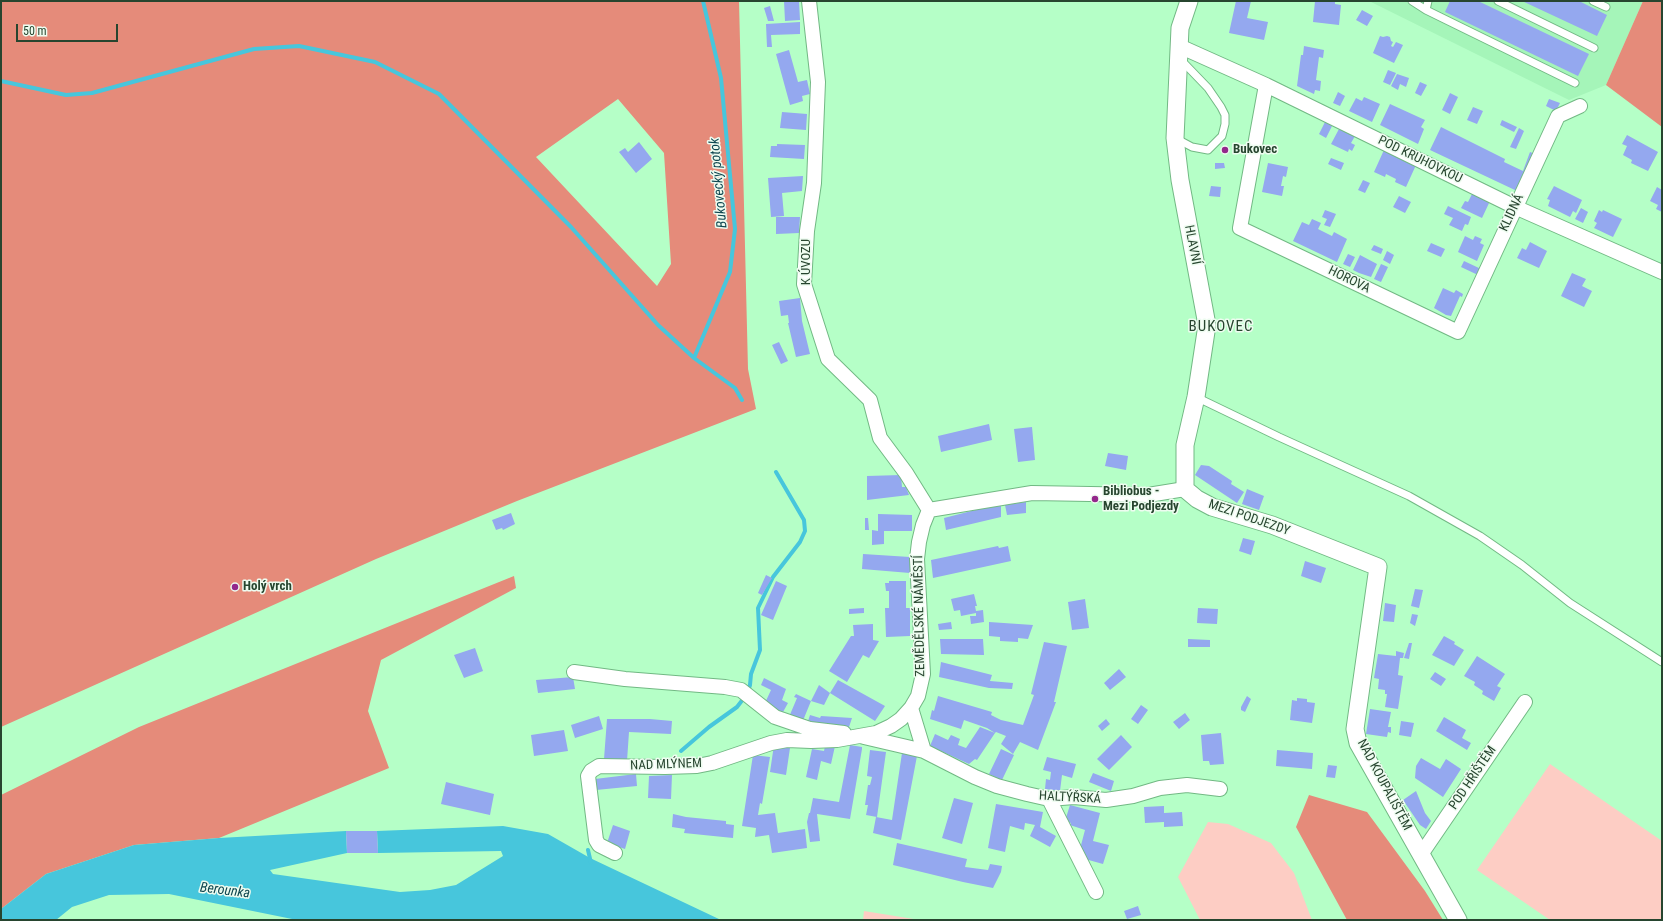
<!DOCTYPE html>
<meta charset="utf-8">
<style>
body{margin:0}
#map{position:relative;width:1663px;height:921px;overflow:hidden;background:#b5ffc7;font-family:"Roboto Condensed",sans-serif}
canvas{display:block}
.frame{position:absolute;inset:0;border:2px solid #27452f;pointer-events:none}
.scale{position:absolute;left:16px;top:24px;width:102px;height:18px;box-sizing:border-box;border:2px solid #27452f;border-top:0;padding-left:5px;font-size:12px;line-height:14px;white-space:nowrap;color:#27452f;-webkit-text-stroke:3px #eefcf0;paint-order:stroke}
</style>
<div id="map">
<canvas width="1663" height="921"></canvas>
<div class="frame"></div>
<div class="scale">50 m</div>
</div>
<script>
const ctx = document.querySelector('canvas').getContext('2d');
ctx.lineJoin = 'round';
function fillPath(path, color) { ctx.fillStyle = color; ctx.fill(path, 'evenodd'); }
const shape = rows => new Path2D(rows.map(r => 'M' + r).join(''));
function trace(path, color, width, dash) { ctx.strokeStyle = color; ctx.lineWidth = width; ctx.lineCap = dash ? 'butt' : 'round'; ctx.setLineDash(dash || []); ctx.stroke(path); }
function label(font, color, halo, rows, align = 'center') {
  ctx.font = font + ' "Roboto Condensed",sans-serif'; ctx.lineWidth = 3; ctx.setLineDash([]); ctx.textBaseline = 'middle'; ctx.strokeStyle = halo; ctx.fillStyle = color; for (const [text, x, y, turn = 0] of rows) {
    ctx.save(); ctx.translate(x, y); ctx.rotate((+turn || 0) * Math.PI / 180); ctx.textAlign = isNaN(turn) ? turn : align; if (halo) ctx.strokeText(text, 0, 0); ctx.fillText(text, 0, 0); ctx.restore();
  }
}
const built = shape([
 [1369,1,1643,1,1606,85,1569,100]
]);
const green = shape([
 [1550,764,1662,841,1662,920,1550,920,1477,870],
 [1208,822,1228,824,1271,843,1294,873,1312,920,1200,920,1178,877],
 [864,911,920,920,863,920]
]);
const forest = shape([
 [1,1,739,1,748,369,756,409,517,501,376,559,1,727],
 [618,99,664,153,671,264,657,286,536,157],
 [1643,1,1662,1,1662,127,1606,85],
 [514,576,516,588,381,660,368,711,389,768,219,838,134,845,46,874,1,909,1,795,139,727],
 [1309,795,1367,812,1425,891,1443,920,1347,920,1296,827]
]);
const water = shape([
 [503,826,548,834,590,858,721,920,297,920,169,894,109,895,72,907,56,920,1,920,1,909,46,874,134,845,219,838,346,831,347,853,270,870,273,874,400,892,430,890,456,885,503,856,501,851,378,853,377,831]
]);
const stream = shape([
 [1,81,66,95,92,93,254,49,299,46,375,62,439,94,571,227,658,325,694,358,735,388,742,400],
 [694,358,730,272,735,229,721,78,703,1],
 [681,751,709,727,737,707,747,694,750,685,751,674,760,650,758,608,773,577,800,542,805,531,804,520,776,472],
 [588,850,591,863]
]);
const building = shape([
 [784,1,799,1,800,20,785,21],
 [1236,1,1251,1,1247,18,1268,22,1264,40,1229,33],
 [1315,1,1335,2,1335,4,1341,5,1339,25,1313,22],
 [1450,1,1478,1,1589,54,1578,76,1445,12],
 [1522,1,1579,1,1607,15,1597,36],
 [770,6,774,21,768,21,764,8],
 [1362,10,1373,16,1367,26,1356,20],
 [800,22,800,34,771,35,772,47,767,47,766,24],
 [1380,36,1383,37,1387,36,1390,37,1391,41,1393,42,1391,46,1393,47,1396,42,1403,45,1394,63,1373,53],
 [1304,46,1324,50,1323,58,1319,57,1316,80,1321,81,1320,91,1315,90,1314,94,1297,86,1301,55,1303,55],
 [789,50,798,82,807,80,810,94,802,96,803,101,790,105,776,54],
 [1388,70,1396,73,1390,85,1383,82],
 [1397,74,1409,78,1406,87,1400,84,1398,90,1391,86],
 [1420,82,1427,85,1421,96,1415,93],
 [1338,92,1345,96,1340,106,1333,103],
 [1450,93,1458,97,1450,114,1442,110],
 [1364,97,1380,104,1372,122,1349,111,1356,98,1362,101],
 [1549,99,1560,103,1556,111,1546,106],
 [1390,104,1425,120,1421,127,1424,129,1418,144,1380,125],
 [1473,107,1483,111,1477,124,1467,120],
 [782,112,807,114,806,130,780,128],
 [1502,120,1517,127,1514,132,1500,125],
 [1325,122,1332,126,1326,138,1319,134],
 [1441,127,1505,159,1504,162,1523,171,1530,152,1535,154,1517,191,1430,150],
 [1519,128,1524,131,1516,149,1510,147],
 [1339,129,1355,136,1351,143,1355,145,1352,151,1349,149,1348,152,1331,144],
 [1627,135,1658,152,1648,171,1631,163,1632,160,1623,155,1627,146,1622,144],
 [639,142,652,159,636,173,619,152,625,148,628,152],
 [777,144,805,145,804,159,770,157,771,146,777,146],
 [1384,150,1416,165,1406,187,1395,182,1396,179,1386,174,1385,177,1374,172],
 [1331,158,1344,163,1341,170,1328,164],
 [1215,163,1224,163,1225,168,1215,169],
 [1268,163,1288,167,1286,177,1283,176,1281,186,1284,186,1282,196,1262,192],
 [803,176,802,191,782,193,784,216,771,217,768,178],
 [1363,180,1370,183,1365,193,1358,190],
 [1211,186,1221,187,1220,197,1209,196],
 [1554,186,1582,200,1576,213,1573,211,1570,217,1548,206,1550,200,1547,199],
 [1657,187,1662,190,1662,212,1656,209,1658,205,1650,201],
 [1473,192,1490,201,1482,218,1461,208,1465,201,1468,202],
 [1399,196,1411,202,1405,213,1393,207],
 [1448,206,1471,217,1468,225,1465,224,1462,231,1449,225,1453,218,1444,214],
 [1581,208,1588,212,1583,223,1575,219],
 [1325,210,1336,214,1330,227,1324,225,1327,219,1322,217],
 [1599,210,1602,212,1603,210,1622,219,1613,237,1594,228,1597,223,1594,221],
 [776,217,800,217,799,233,776,234],
 [1312,219,1321,223,1318,229,1332,236,1334,232,1347,239,1337,262,1293,241,1302,222,1309,225],
 [1465,236,1473,240,1475,236,1482,239,1480,243,1484,245,1477,261,1458,252],
 [1530,242,1547,251,1539,268,1517,258,1522,248,1526,250],
 [1431,243,1445,249,1441,257,1427,251],
 [1374,245,1383,249,1381,254,1371,250],
 [1387,251,1394,255,1390,264,1383,260],
 [1348,254,1355,257,1350,267,1343,264],
 [1360,255,1377,264,1371,277,1359,273,1353,270],
 [1464,261,1481,269,1478,275,1461,267],
 [1381,264,1388,267,1381,282,1374,279],
 [1572,273,1586,279,1582,286,1592,291,1584,307,1561,296],
 [1443,288,1454,293,1456,290,1463,294,1462,297,1460,296,1451,316,1446,315,1434,308],
 [800,298,802,321,810,354,796,357,788,323,789,323,788,315,781,316,779,301],
 [779,342,788,361,781,364,772,345],
 [989,424,992,440,941,452,938,436],
 [1032,427,1035,460,1018,462,1014,429],
 [1108,453,1128,456,1126,470,1105,466],
 [1201,465,1209,466,1232,481,1231,484,1244,492,1237,503,1195,475],
 [901,475,902,487,906,487,909,495,867,500,867,476],
 [1247,489,1264,496,1259,510,1242,504],
 [1026,502,1026,513,1007,515,1005,505],
 [991,506,991,507,1001,506,1001,517,946,530,944,518],
 [511,513,515,524,503,530,502,528,496,530,492,520],
 [878,514,912,515,912,531,884,531,884,544,872,545,872,530,878,531],
 [865,518,868,518,869,530,865,530],
 [1243,538,1255,541,1251,555,1239,551],
 [998,546,999,548,1008,546,1011,561,933,578,931,560],
 [863,554,910,557,910,573,862,569],
 [1305,561,1326,568,1321,583,1301,576],
 [766,575,772,578,762,595,758,593],
 [776,581,787,586,773,620,761,615],
 [889,581,906,581,906,608,910,608,910,636,886,637,885,608,889,608,889,591,886,591,885,583,889,583],
 [1415,589,1423,590,1419,608,1411,606],
 [974,594,977,606,975,606,976,611,983,610,984,622,971,624,970,616,976,616,976,613,961,616,960,610,954,611,951,599],
 [1085,599,1089,628,1072,630,1068,602],
 [1385,603,1396,605,1394,622,1383,621],
 [864,608,864,613,849,614,849,609],
 [1198,608,1218,609,1217,624,1197,623],
 [1412,614,1418,615,1415,626,1410,623],
 [951,622,952,629,939,630,938,624],
 [989,622,1033,625,1028,639,1018,638,1018,642,1000,641,1000,637,989,636],
 [873,624,873,640,879,641,869,658,863,655,847,682,829,671,851,636,854,636,853,625],
 [1444,636,1455,642,1454,644,1464,650,1454,666,1432,655],
 [940,639,983,639,984,655,941,654],
 [1188,639,1210,640,1210,647,1188,647],
 [1044,642,1067,646,1054,702,1056,702,1038,750,1020,742,1013,754,1001,744,1006,736,996,732,995,733,987,728,964,720,961,729,930,719,932,710,934,711,938,696,992,712,991,715,1001,720,1023,725,1034,695,1031,694],
 [1409,643,1412,643,1409,659,1404,658],
 [475,648,483,671,464,678,454,655],
 [1396,651,1404,653,1403,658,1400,658,1398,675,1403,676,1398,709,1385,707,1387,694,1385,694,1385,690,1378,689,1379,679,1374,678,1378,654,1396,656],
 [1477,656,1505,674,1497,686,1501,688,1494,701,1482,694,1483,691,1474,685,1475,682,1464,676],
 [941,662,992,675,990,681,1013,683,1012,689,989,688,939,677],
 [1119,669,1126,677,1110,690,1104,683],
 [1435,672,1446,679,1441,686,1430,679],
 [573,677,575,689,538,693,536,680],
 [764,678,786,689,782,700,788,703,783,712,764,705,771,690,761,685],
 [838,680,885,706,875,721,830,693],
 [819,685,830,693,824,705,811,701],
 [796,694,811,701,802,723,789,717,797,698,794,697],
 [1247,696,1251,699,1245,712,1241,710,1241,707],
 [1297,698,1307,699,1307,702,1315,703,1312,723,1290,720,1292,700,1297,701],
 [1141,705,1148,710,1138,724,1131,719],
 [1370,709,1391,712,1388,727,1391,727,1391,733,1388,732,1387,737,1366,734],
 [1185,713,1190,720,1179,729,1173,722],
 [810,715,820,718,821,716,852,718,848,730,807,724],
 [599,716,603,729,575,738,571,725],
 [1444,717,1466,730,1462,738,1471,743,1467,750,1436,731],
 [607,719,650,719,672,721,671,734,629,732,627,761,604,759],
 [1106,719,1110,724,1102,731,1098,726],
 [1401,721,1414,723,1411,737,1399,735],
 [980,727,995,733,977,760,975,759,969,764,930,746,935,734,948,740,951,735,960,739,958,745,966,748],
 [564,730,568,751,534,756,531,735],
 [1221,733,1224,764,1210,765,1209,761,1203,761,1201,735],
 [1121,735,1132,747,1109,770,1097,759],
 [774,745,790,748,786,775,770,772],
 [850,745,862,747,862,749,850,819,817,814,820,841,810,842,807,822,809,813,810,813,813,798,839,802],
 [825,746,835,746,831,764,821,761,817,780,806,777,812,749,824,751],
 [1001,749,1014,755,1002,780,989,774],
 [870,750,886,752,877,817,866,815,868,805,865,805,868,785,870,785,872,777,867,776],
 [1277,750,1313,753,1312,769,1276,766],
 [902,753,917,756,901,840,873,833,876,817,892,820],
 [753,755,770,757,762,804,760,803,758,815,775,813,778,833,805,829,807,848,772,853,769,835,755,837,756,828,742,826],
 [1047,757,1076,764,1072,778,1062,775,1060,791,1045,789,1046,779,1050,780,1051,772,1043,770],
 [1421,758,1440,769,1446,759,1461,769,1443,797,1415,778,1416,766],
 [1328,765,1337,766,1335,778,1326,777],
 [1093,773,1114,781,1111,791,1089,782],
 [636,774,637,786,596,790,595,779],
 [672,775,671,799,648,798,649,776],
 [446,782,494,794,490,815,441,804],
 [1416,791,1425,813,1431,821,1426,829,1420,825,1403,800],
 [954,798,973,803,962,844,942,838],
 [996,804,1043,812,1040,827,1056,836,1050,847,1030,836,1035,825,1025,823,1024,830,1010,826,1005,852,988,848],
 [1070,805,1100,813,1093,841,1109,845,1103,864,1085,859,1080,849,1085,830,1070,825,1071,823,1065,821],
 [1164,806,1164,813,1182,812,1183,826,1164,827,1164,822,1145,823,1144,807],
 [673,814,686,817,726,821,726,824,734,825,733,838,684,833,685,829,672,827],
 [613,825,630,831,625,849,607,843],
 [346,831,377,831,378,853,347,853],
 [897,843,967,859,965,867,988,870,990,864,1002,866,1001,872,993,888,963,882,893,865],
 [1138,906,1141,915,1127,919,1124,911]
]);
const service = shape([
 [1412,1,1426,10,1575,83],
 [1498,1,1594,48],
 [1593,1,1606,7],
 [1426,10,1428,1],
 [1177,139,1192,147,1208,150,1222,136,1225,124,1225,115,1221,107,1208,88,1181,60],
 [1196,397,1279,437,1409,496,1480,536,1522,565,1570,603,1662,662]
]);
const minor = shape([
 [809,1,818,82,814,183,807,231,804,284,828,359,870,400,880,438,906,473,929,510],
 [1179,46,1266,85,1515,207,1662,272],
 [1266,85,1240,228,1458,332,1558,116,1580,106],
 [929,510,1032,493,1148,495,1185,489],
 [574,672,625,679,725,687,741,690,775,717,810,729,844,733],
 [911,708,924,751,975,777,997,786,1027,794,1049,799,1074,797,1106,800,1133,796,1160,788,1187,785,1220,789],
 [864,737,924,751],
 [1049,799,1096,892],
 [615,853,599,845,596,840,588,776,591,771,599,766,665,767,697,766,712,763,771,743,787,740,811,741,837,740,876,733,891,726,901,719,911,708,918,696,923,674,917,559,919,542,923,525,929,510],
 [1422,853,1525,702]
]);
const tertiary = shape([
 [1189,1,1180,28,1175,138,1180,180,1207,325,1196,397,1185,445,1185,489,1197,499,1212,507,1272,525,1378,567,1355,729,1358,743,1458,920]
]);
const markers = [
 [1225,150,4,"#93288b"],
 [1095,499,4,"#93288b"],
 [235,587,4,"#93288b"]
];
const poiNames = [
 ["Bukovec",1233,150],
 ["Bibliobus -",1103,492],
 ["Mezi Podjezdy",1103,507],
 ["Holý vrch",243,587]
];
const streetNames = [
 ["POD KRUHOVKOU",1420,160,26],
 ["KLIDNÁ",1512,213,-65],
 ["HLAVNÍ",1192,245,79],
 ["K ÚVOZU",807,262,-90],
 ["HOROVA",1349,280,26],
 ["MEZI PODJEZDY",1249,518,19],
 ["ZEMĚDĚLSKÉ NÁMĚSTÍ",920,616,-91],
 ["NAD MLÝNEM",666,765,-2],
 ["POD HŘIŠTĚM",1473,778,-56],
 ["NAD KOUPALIŠTĚM",1384,785,62],
 ["HALTÝŘSKÁ",1070,798,3]
];
const waterNames = [
 ["Bukovecký potok",719,183,-95],
 ["Berounka",225,891,7]
];
const quarterNames = [
 ["BUKOVEC",1221,327]
];
fillPath(built, '#a5f5b9');
fillPath(green, '#fdcdc4');
fillPath(forest, '#e58b7a');
fillPath(water, '#47c6dc');
trace(stream, '#47c6dc', 4);
fillPath(building, '#94a8ef');
trace(service, '#72b984', 9);
trace(minor, '#72b984', 16);
trace(tertiary, '#72b984', 19);
trace(service, '#fff', 7);
trace(minor, '#fff', 14);
trace(tertiary, '#fff', 17);
for (const [x, y, r, color] of markers) { const dot = new Path2D(); dot.arc(x, y, r, 0, 2 * Math.PI); ctx.fillStyle = color; ctx.fill(dot); trace(dot, '#eefcf0', 1.5); }
label('bold 13px', '#27452f', '#eefcf0', poiNames, 'left');
label('13px', '#27452f', '#eefcf0', streetNames);
label('italic 14px', '#0f4750', '#eefcf0', waterNames);
ctx.letterSpacing = '1px';
label('15px', '#27452f', '#eefcf0', quarterNames);
ctx.letterSpacing = '0px';
</script>
